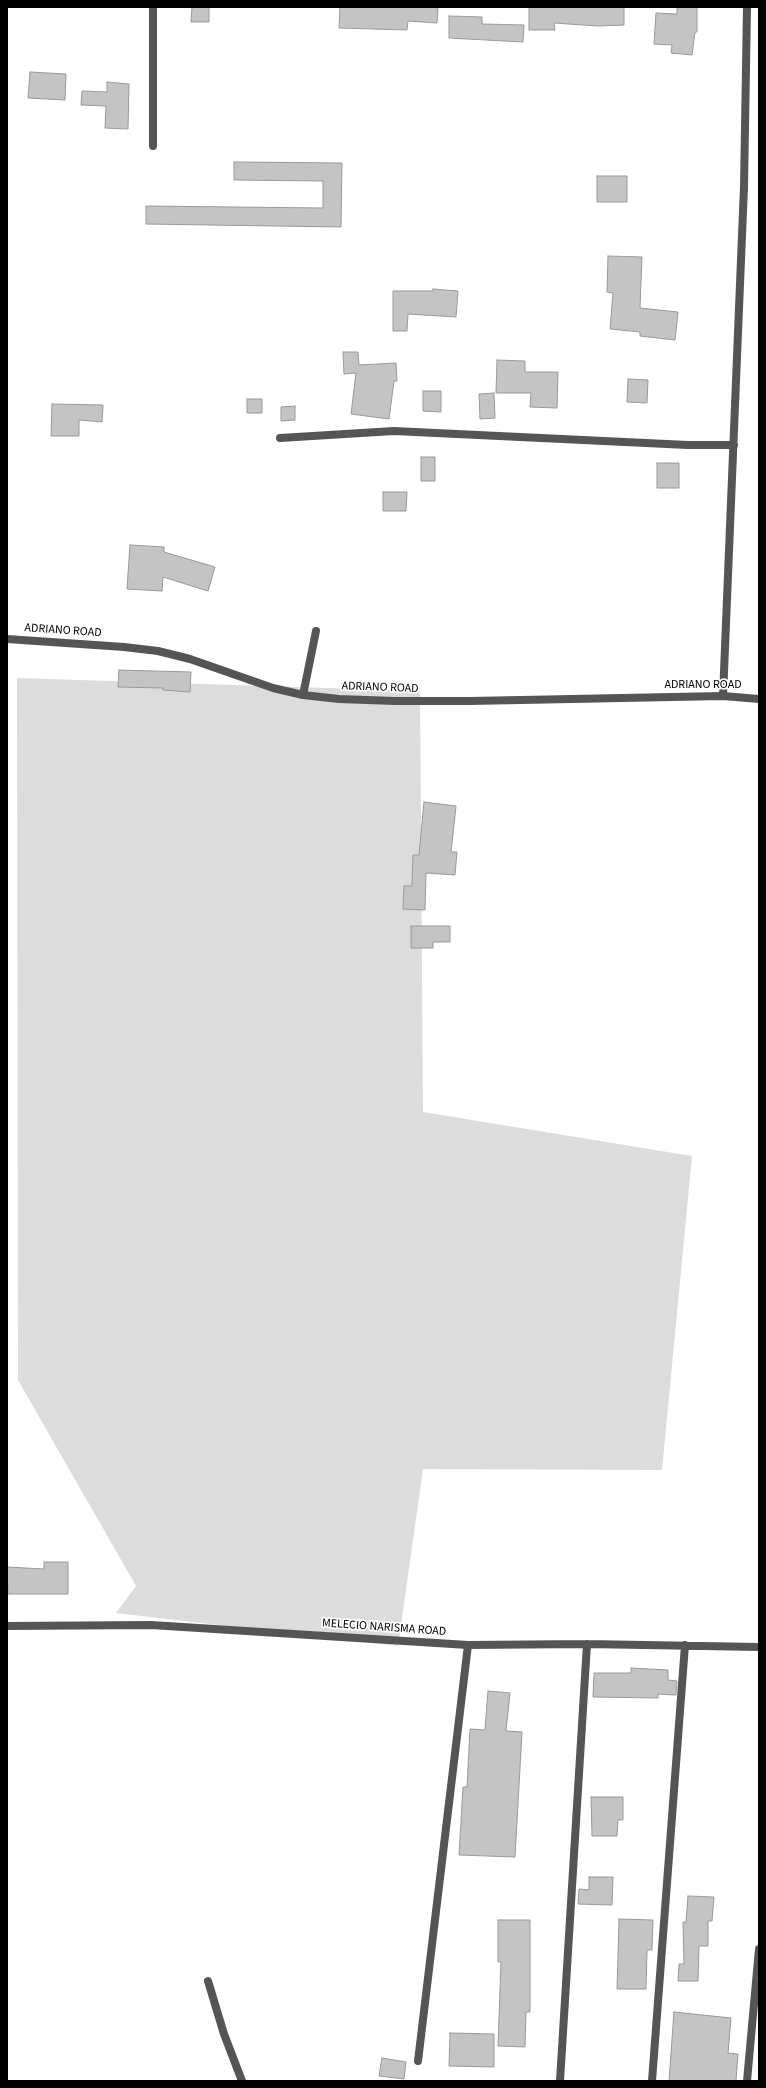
<!DOCTYPE html>
<style>
body{margin:0}
#map{position:relative;width:766px;height:2088px;overflow:hidden;background:#fff;font-family:"Source Sans 3",sans-serif}
canvas{display:block}
.frame{position:absolute;inset:0;border:8px solid #000;pointer-events:none}
</style>
<div id="map">
<canvas width="766" height="2088"></canvas>
<div class="frame"></div>
</div>
<script>
const ctx = document.querySelector('canvas').getContext('2d');
ctx.lineJoin = 'round';
function fillPath(path, color) { ctx.fillStyle = color; ctx.fill(path, 'evenodd'); }
const shape = rows => new Path2D(rows.map(r => 'M' + r).join(''));
function trace(path, color, width, dash) { ctx.strokeStyle = color; ctx.lineWidth = width; ctx.lineCap = dash ? 'butt' : 'round'; ctx.setLineDash(dash || []); ctx.stroke(path); }
function label(font, color, halo, rows, align = 'center') {
  ctx.font = font + ' "Source Sans 3",sans-serif'; ctx.lineWidth = 3.5; ctx.setLineDash([]); ctx.textBaseline = 'middle'; ctx.strokeStyle = halo; ctx.fillStyle = color; for (const [text, x, y, turn = 0] of rows) {
    ctx.save(); ctx.translate(x, y); ctx.rotate((+turn || 0) * Math.PI / 180); ctx.textAlign = isNaN(turn) ? turn : align; if (halo) ctx.strokeText(text, 0, 0); ctx.fillText(text, 0, 0); ctx.restore();
  }
}
const green = shape([
 [17,678,420,691,423,1112,692,1156,662,1470,423,1469,398,1646,116,1613,136,1586,18,1380]
]);
const building = shape([
 [192,7,209,7,209,22,191,22,192,7],
 [340,7,438,7,437,23,408,21,407,30,339,28,340,7],
 [529,7,624,7,624,25,598,26,554,23,555,30,529,30,529,7],
 [677,7,697,7,697,32,695,32,692,55,671,53,672,45,654,44,656,13,677,14,677,7],
 [449,16,482,17,482,24,524,25,523,42,449,38,449,16],
 [30,72,66,74,65,100,28,98,30,72],
 [107,82,129,84,128,129,105,128,106,106,81,105,82,91,107,92,107,82],
 [234,162,342,163,341,227,146,224,146,206,323,208,323,181,234,180,234,162],
 [597,176,627,176,627,202,597,202,597,176],
 [608,256,642,257,640,308,678,312,675,340,640,336,640,332,610,329,613,293,607,292,608,256],
 [433,289,458,291,456,317,408,314,407,331,393,331,393,291,433,291,433,289],
 [343,352,358,352,359,365,396,363,397,381,394,381,389,419,351,414,356,373,344,374,343,352],
 [497,360,525,361,525,372,558,372,557,408,530,407,531,393,496,393,497,360],
 [628,379,648,380,647,403,627,402,628,379],
 [423,391,441,391,441,412,423,411,423,391],
 [494,393,495,418,480,419,479,394,494,393],
 [247,399,262,399,262,413,247,413,247,399],
 [52,404,103,405,102,422,79,420,79,436,51,436,52,404],
 [295,406,295,420,281,421,281,407,295,406],
 [421,457,435,457,435,481,421,481,421,457],
 [657,463,679,463,679,488,657,488,657,463],
 [383,492,407,492,406,511,383,511,383,492],
 [130,545,164,547,164,552,215,567,208,591,163,577,162,591,127,589,130,545],
 [119,670,191,672,190,692,163,690,163,688,118,687,119,670],
 [424,802,456,806,451,852,457,852,455,875,426,873,425,910,403,909,404,886,412,886,413,855,419,855,424,802],
 [411,926,450,926,450,942,433,942,433,948,411,948,411,926],
 [44,1562,68,1562,68,1594,8,1594,7,1567,44,1569,44,1562],
 [631,1668,668,1670,668,1680,677,1681,676,1695,658,1694,658,1698,593,1697,594,1673,631,1673,631,1668],
 [488,1691,510,1693,506,1731,522,1732,515,1857,459,1855,463,1787,467,1787,470,1729,485,1730,488,1691],
 [591,1797,623,1797,623,1820,618,1820,617,1836,592,1836,591,1797],
 [589,1877,613,1877,612,1905,578,1904,579,1889,589,1890,589,1877],
 [688,1896,714,1897,712,1921,708,1921,708,1946,699,1946,698,1981,678,1981,679,1964,684,1964,683,1922,686,1922,688,1896],
 [619,1919,653,1920,652,1950,647,1950,646,1989,617,1989,619,1919],
 [498,1920,530,1920,530,2012,526,2012,525,2047,498,2046,501,1962,498,1962,498,1920],
 [674,2012,731,2018,728,2053,738,2054,736,2081,669,2081,674,2012],
 [450,2033,494,2034,494,2067,449,2066,450,2033],
 [382,2058,406,2062,404,2079,379,2076,382,2058]
]);
const service = shape([
 [303,695,316,631]
]);
const minor = shape([
 [153,146,153,7],
 [280,438,394,431,688,445,734,445],
 [723,696,744,187,747,7],
 [7,1626,151,1625,468,1645,587,1644,759,1647],
 [208,1981,224,2034,242,2081],
 [418,2061,468,1645],
 [560,2081,587,1644],
 [652,2081,685,1645],
 [747,2081,759,1949]
]);
const tertiary = shape([
 [7,639,124,647,158,651,190,659,273,688,303,695,339,699,395,701,470,701,723,696,759,699]
]);
const streetNames = [
 ["ADRIANO ROAD",63,631,4],
 ["ADRIANO ROAD",703,685],
 ["ADRIANO ROAD",380,688,2],
 ["MELECIO NARISMA ROAD",384,1628,4]
];
fillPath(green, '#dcdcdc');
fillPath(building, '#c4c4c4');
trace(building, '#999', 1);
trace(service, '#555', 8);
trace(minor, '#555', 8);
trace(tertiary, '#555', 8);
label('12px', '#000', '#fff', streetNames);
</script>
